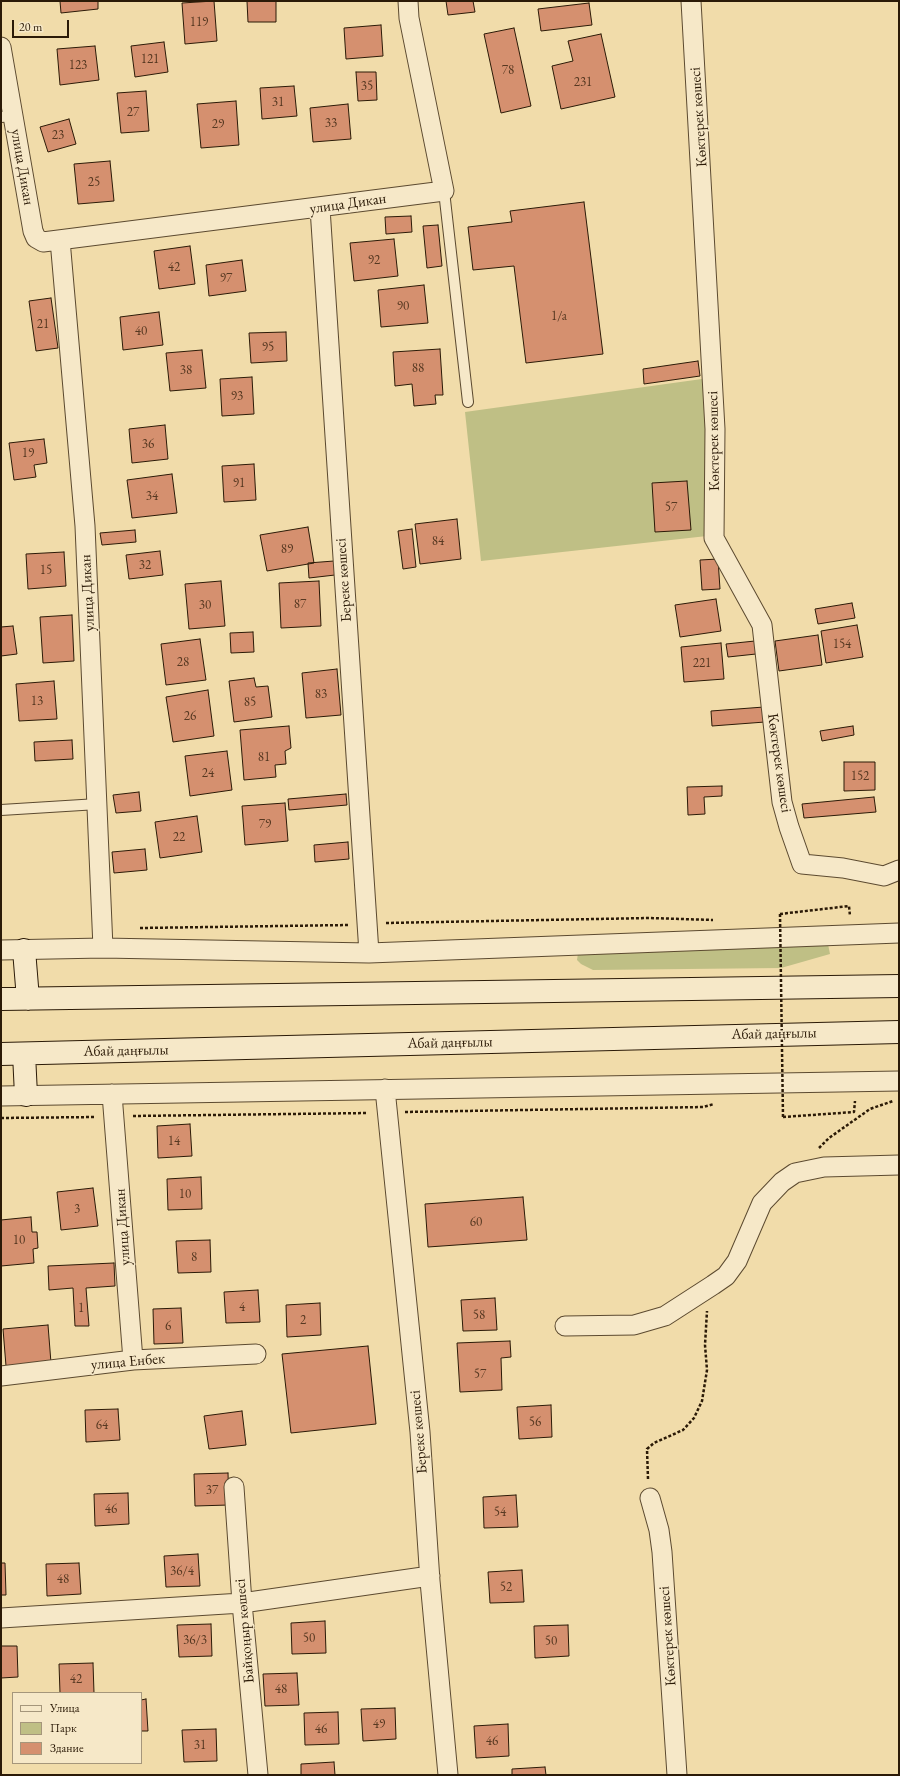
<!DOCTYPE html>
<meta charset="utf-8">
<style>
body{margin:0}
#map{position:relative;width:900px;height:1776px;overflow:hidden;background:#f1dcaa;font-family:"EB Garamond",serif}
canvas{display:block}
.frame{position:absolute;inset:0;border:2px solid #2b1a07;pointer-events:none}
.legend{position:absolute;left:12px;top:1692px;width:130px;height:72px;box-sizing:border-box;background:#f6e8c8;border:1px solid #a5967b;margin:0;padding:5px 7px;list-style:none;font-size:12px;color:#2b1a07}
.legend li{display:flex;align-items:center;gap:8px;height:20px}
.legend b{width:20px;border:1px solid #a5967b}
.scale{position:absolute;left:12px;top:20px;width:57px;height:18px;box-sizing:border-box;border:2px solid #2b1a07;border-top:0;padding-left:5px;font-size:12px;line-height:14px;white-space:nowrap;color:#2b1a07;-webkit-text-stroke:3px #f6e8c8;paint-order:stroke}
</style>
<div id="map">
<canvas width="900" height="1776"></canvas>
<div class="frame"></div>
<ul class="legend">
<li><b style="height:5px;background:#f6e8c8"></b>Улица</li>
<li><b style="height:11px;background:#bfbf85"></b>Парк</li>
<li><b style="height:11px;background:#d5906f"></b>Здание</li>
</ul>
<div class="scale">20 m</div>
</div>
<script>
const ctx = document.querySelector('canvas').getContext('2d');
ctx.lineJoin = 'round';
function fillPath(path, color) { ctx.fillStyle = color; ctx.fill(path, 'evenodd'); }
const shape = rows => new Path2D(rows.map(r => 'M' + r).join(''));
function trace(path, color, width, dash) { ctx.strokeStyle = color; ctx.lineWidth = width; ctx.lineCap = dash ? 'butt' : 'round'; ctx.setLineDash(dash || []); ctx.stroke(path); }
function label(font, color, halo, rows, align = 'center') {
  ctx.font = font + ' "EB Garamond",serif'; ctx.lineWidth = 3; ctx.setLineDash([]); ctx.textBaseline = 'middle'; ctx.strokeStyle = halo; ctx.fillStyle = color; for (const [text, x, y, turn = 0] of rows) {
    ctx.save(); ctx.translate(x, y); ctx.rotate((+turn || 0) * Math.PI / 180); ctx.textAlign = isNaN(turn) ? turn : align; if (halo) ctx.strokeText(text, 0, 0); ctx.fillText(text, 0, 0); ctx.restore();
  }
}
const green = shape([
 [709,378,707,536,481,561,465,412],
 [828,944,830,954,781,968,593,970,581,964,577,960,578,953]
]);
const building = shape([
 [60,1,98,1,98,9,61,13,60,1],
 [214,1,217,41,185,44,182,3,214,1],
 [247,1,276,1,276,22,248,22,247,1],
 [446,1,473,1,475,12,448,15,446,1],
 [589,3,592,25,541,31,538,9,589,3],
 [381,25,383,56,346,59,344,28,381,25],
 [514,28,531,106,501,113,484,34,514,28],
 [601,34,615,97,561,109,552,66,573,61,568,41,601,34],
 [164,42,168,72,135,77,131,46,164,42],
 [95,46,99,80,60,85,57,49,95,46],
 [356,72,376,72,377,100,358,101,356,72],
 [294,86,297,116,262,119,260,88,294,86],
 [146,91,149,131,121,133,117,93,146,91],
 [236,101,239,145,201,148,197,104,236,101],
 [348,104,351,139,313,142,310,108,348,104],
 [69,119,76,144,48,152,40,127,69,119],
 [110,161,114,201,78,204,74,164,110,161],
 [584,202,603,354,526,363,514,266,473,270,468,227,512,222,510,211,584,202],
 [411,216,412,232,386,234,385,217,411,216],
 [438,225,442,266,427,268,423,226,438,225],
 [394,239,398,276,354,281,350,243,394,239],
 [190,246,195,284,159,289,154,251,190,246],
 [242,260,246,291,209,296,206,265,242,260],
 [424,285,428,323,381,327,378,290,424,285],
 [51,298,58,348,36,351,29,301,51,298],
 [159,312,163,345,123,350,120,317,159,312],
 [286,332,287,361,251,363,249,333,286,332],
 [440,349,443,395,435,395,436,404,414,406,412,384,395,386,393,352,440,349],
 [202,350,206,388,170,391,166,353,202,350],
 [698,361,700,376,644,384,643,369,698,361],
 [252,377,254,414,222,416,220,379,252,377],
 [165,425,168,459,132,463,129,429,165,425],
 [44,439,47,463,34,465,36,477,14,480,9,443,44,439],
 [254,464,256,500,224,502,222,466,254,464],
 [172,474,177,513,132,518,127,480,172,474],
 [687,481,691,530,655,532,652,483,687,481],
 [457,519,461,559,420,564,415,524,457,519],
 [308,527,314,563,267,571,260,535,308,527],
 [412,529,416,567,403,569,398,531,412,529],
 [135,530,136,542,102,545,100,533,135,530],
 [160,551,163,575,129,579,126,555,160,551],
 [64,552,66,586,28,589,26,554,64,552],
 [718,559,720,589,702,590,700,560,718,559],
 [334,561,335,575,309,578,308,563,334,561],
 [221,581,225,626,189,629,185,584,221,581],
 [319,581,321,626,281,628,279,583,319,581],
 [716,599,721,631,680,637,675,605,716,599],
 [852,603,855,618,818,624,815,609,852,603],
 [72,615,74,661,43,663,40,617,72,615],
 [857,625,863,657,826,663,821,631,857,625],
 [13,626,17,654,1,656,1,627,13,626],
 [253,632,254,652,231,653,230,633,253,632],
 [818,635,822,665,779,671,775,641,818,635],
 [200,639,206,680,166,685,161,644,200,639],
 [755,641,756,654,728,657,726,644,755,641],
 [721,643,724,679,684,682,681,647,721,643],
 [337,669,341,715,306,718,302,673,337,669],
 [254,678,256,687,268,686,272,717,234,722,229,681,254,678],
 [54,681,57,719,19,721,16,684,54,681],
 [208,690,214,736,173,742,166,697,208,690],
 [764,707,765,722,712,726,711,711,764,707],
 [289,726,291,748,285,751,286,764,275,765,276,777,244,780,240,730,289,726],
 [853,726,854,735,822,741,820,731,853,726],
 [72,740,73,759,35,761,34,742,72,740],
 [227,751,232,790,190,796,185,756,227,751],
 [844,762,875,762,875,790,844,791,844,762],
 [722,786,722,796,704,797,705,814,688,815,687,787,722,786],
 [139,792,141,811,116,813,113,795,139,792],
 [346,794,347,805,289,810,288,799,346,794],
 [874,797,876,812,804,818,802,804,874,797],
 [285,803,288,841,245,845,242,806,285,803],
 [197,816,202,852,160,858,155,822,197,816],
 [348,842,349,859,315,862,314,845,348,842],
 [145,849,147,870,114,873,112,852,145,849],
 [190,1124,192,1156,158,1158,157,1126,190,1124],
 [201,1177,202,1209,168,1210,167,1179,201,1177],
 [93,1188,98,1226,61,1230,57,1192,93,1188],
 [523,1197,527,1240,428,1247,425,1204,523,1197],
 [31,1217,32,1232,37,1232,38,1248,33,1249,34,1263,1,1266,1,1220,31,1217],
 [210,1240,211,1272,178,1273,176,1241,210,1240],
 [114,1263,115,1286,86,1288,89,1326,75,1326,73,1288,49,1290,48,1266,114,1263],
 [258,1290,260,1322,226,1323,224,1292,258,1290],
 [495,1298,497,1330,463,1331,461,1300,495,1298],
 [320,1303,321,1335,287,1337,286,1305,320,1303],
 [181,1308,183,1343,154,1344,153,1309,181,1308],
 [48,1325,51,1363,6,1366,3,1329,48,1325],
 [510,1341,511,1357,501,1358,502,1390,460,1392,457,1343,510,1341],
 [368,1346,376,1424,291,1433,282,1354,368,1346],
 [551,1405,552,1437,519,1439,517,1407,551,1405],
 [118,1409,120,1440,86,1442,85,1410,118,1409],
 [242,1411,246,1445,209,1449,204,1416,242,1411],
 [228,1473,229,1505,195,1506,194,1474,228,1473],
 [128,1493,129,1524,95,1526,94,1494,128,1493],
 [516,1495,518,1527,484,1528,483,1497,516,1495],
 [198,1554,200,1586,166,1587,164,1556,198,1554],
 [1,1563,5,1563,6,1595,1,1595,1,1563],
 [79,1563,81,1594,47,1596,46,1564,79,1563],
 [522,1570,524,1602,490,1603,488,1572,522,1570],
 [325,1621,326,1653,292,1654,291,1623,325,1621],
 [211,1624,212,1656,179,1657,177,1625,211,1624],
 [568,1625,569,1656,535,1658,534,1626,568,1625],
 [1,1646,17,1646,18,1677,1,1678,1,1646],
 [93,1663,94,1693,60,1693,59,1664,93,1663],
 [297,1673,299,1705,265,1706,263,1674,297,1673],
 [146,1699,148,1731,141,1731,141,1700,146,1699],
 [395,1708,396,1739,363,1741,361,1709,395,1708],
 [338,1712,339,1744,305,1745,304,1713,338,1712],
 [508,1724,509,1756,476,1758,474,1726,508,1724],
 [216,1729,217,1761,184,1762,182,1730,216,1729],
 [334,1762,335,1775,301,1775,301,1764,334,1762],
 [545,1767,546,1775,512,1775,512,1769,545,1767]
]);
const path = shape([
 [780,914,849,906,850,916],
 [386,923,649,918,713,920],
 [140,928,349,925],
 [405,1112,703,1107,714,1104],
 [133,1116,368,1113],
 [783,1117,854,1112,855,1101],
 [1,1118,96,1117],
 [819,1148,829,1138,870,1109,893,1101],
 [648,1479,647,1449,654,1443,683,1430,694,1418,702,1401,707,1370,705,1345,707,1311]
]);
const service = shape([
 [1,117,13,116],
 [444,191,468,402],
 [1,810,98,804]
]);
const minor = shape([
 [691,1,715,429,714,538,762,625,782,802,789,827,802,864,843,868,884,876,899,870],
 [1,47,33,231,36,238,43,242,444,191,409,18,408,1],
 [320,208,369,953],
 [60,240,85,526,103,948],
 [1,950,103,948,369,953,899,933],
 [385,1089,420,1432,430,1581,448,1775],
 [112,1094,133,1360],
 [1,1096,899,1081],
 [565,1326,634,1325,665,1316,713,1285,726,1276,737,1261,762,1203,782,1182,795,1173,824,1167,899,1165],
 [1,1376,133,1360,256,1354],
 [234,1487,242,1603,258,1775],
 [650,1498,659,1530,662,1552,677,1775],
 [1,1618,242,1603,430,1576]
]);
const secondary = shape([
 [24,950,28,999],
 [1,999,899,986],
 [1,1054,899,1032],
 [24,1054,26,1095]
]);
const pathBridge = shape([
 [780,914,783,1117]
]);
const numberNames = [
 ["119",199,22],
 ["121",150,59],
 ["123",78,65],
 ["78",508,70],
 ["231",583,82],
 ["35",367,86],
 ["31",278,102],
 ["27",133,112],
 ["33",331,123],
 ["29",218,124],
 ["23",58,135],
 ["25",94,182],
 ["92",374,260],
 ["42",174,267],
 ["97",226,278],
 ["90",403,306],
 ["1/а",559,316],
 ["21",43,324],
 ["40",141,331],
 ["95",268,347],
 ["88",418,368],
 ["38",186,370],
 ["93",237,396],
 ["36",148,444],
 ["19",28,453],
 ["91",239,483],
 ["34",152,496],
 ["57",671,507],
 ["84",438,541],
 ["89",287,549],
 ["32",145,565],
 ["15",46,570],
 ["87",300,604],
 ["30",205,605],
 ["154",842,644],
 ["28",183,662],
 ["221",702,663],
 ["83",321,694],
 ["13",37,701],
 ["85",250,702],
 ["26",190,716],
 ["81",264,757],
 ["24",208,773],
 ["152",860,776],
 ["79",265,824],
 ["22",179,837],
 ["14",174,1141],
 ["10",185,1194],
 ["3",77,1209],
 ["60",476,1222],
 ["10",19,1240],
 ["8",194,1257],
 ["4",242,1307],
 ["1",81,1308],
 ["58",479,1315],
 ["2",303,1320],
 ["6",168,1326],
 ["57",480,1374],
 ["56",535,1422],
 ["64",102,1425],
 ["37",212,1490],
 ["46",111,1509],
 ["54",500,1512],
 ["36/4",182,1571],
 ["48",63,1579],
 ["52",506,1587],
 ["50",309,1638],
 ["36/3",195,1640],
 ["50",551,1641],
 ["42",76,1679],
 ["48",281,1689],
 ["49",379,1724],
 ["46",321,1729],
 ["46",492,1741],
 ["31",200,1745]
];
const streetNames = [
 ["Көктерек көшесі",699,117,-94],
 ["улица Дикан",22,167,80],
 ["улица Дикан",348,204,-8],
 ["Көктерек көшесі",714,441,-91],
 ["Береке көшесі",344,580,-94],
 ["улица Дикан",88,593,-93],
 ["Көктерек көшесі",779,763,82],
 ["Абай даңғылы",774,1034,-1],
 ["Абай даңғылы",450,1043,-1],
 ["Абай даңғылы",126,1051,-1],
 ["улица Дикан",123,1227,-94],
 ["улица Енбек",128,1362,-5],
 ["Береке көшесі",419,1432,-95],
 ["Байқоңыр көшесі",245,1631,-95],
 ["Көктерек көшесі",668,1636,-94]
];
fillPath(green, '#bfbf85');
fillPath(building, '#d5906f');
trace(building, '#2b1a07', 1);
trace(service, '#5c4a30', 12);
trace(minor, '#5c4a30', 21);
trace(secondary, '#2b1a07', 24);
trace(path, '#2b1a07', 2.5, [3, 2]);
trace(service, '#f6e8c8', 10);
trace(minor, '#f6e8c8', 19);
trace(secondary, '#f6e8c8', 22);
trace(pathBridge, '#2b1a07', 2.5, [3, 2]);
label('13px', '#563821', null, numberNames);
label('15px', '#2b1a07', '#f6e8c8', streetNames);
</script>
